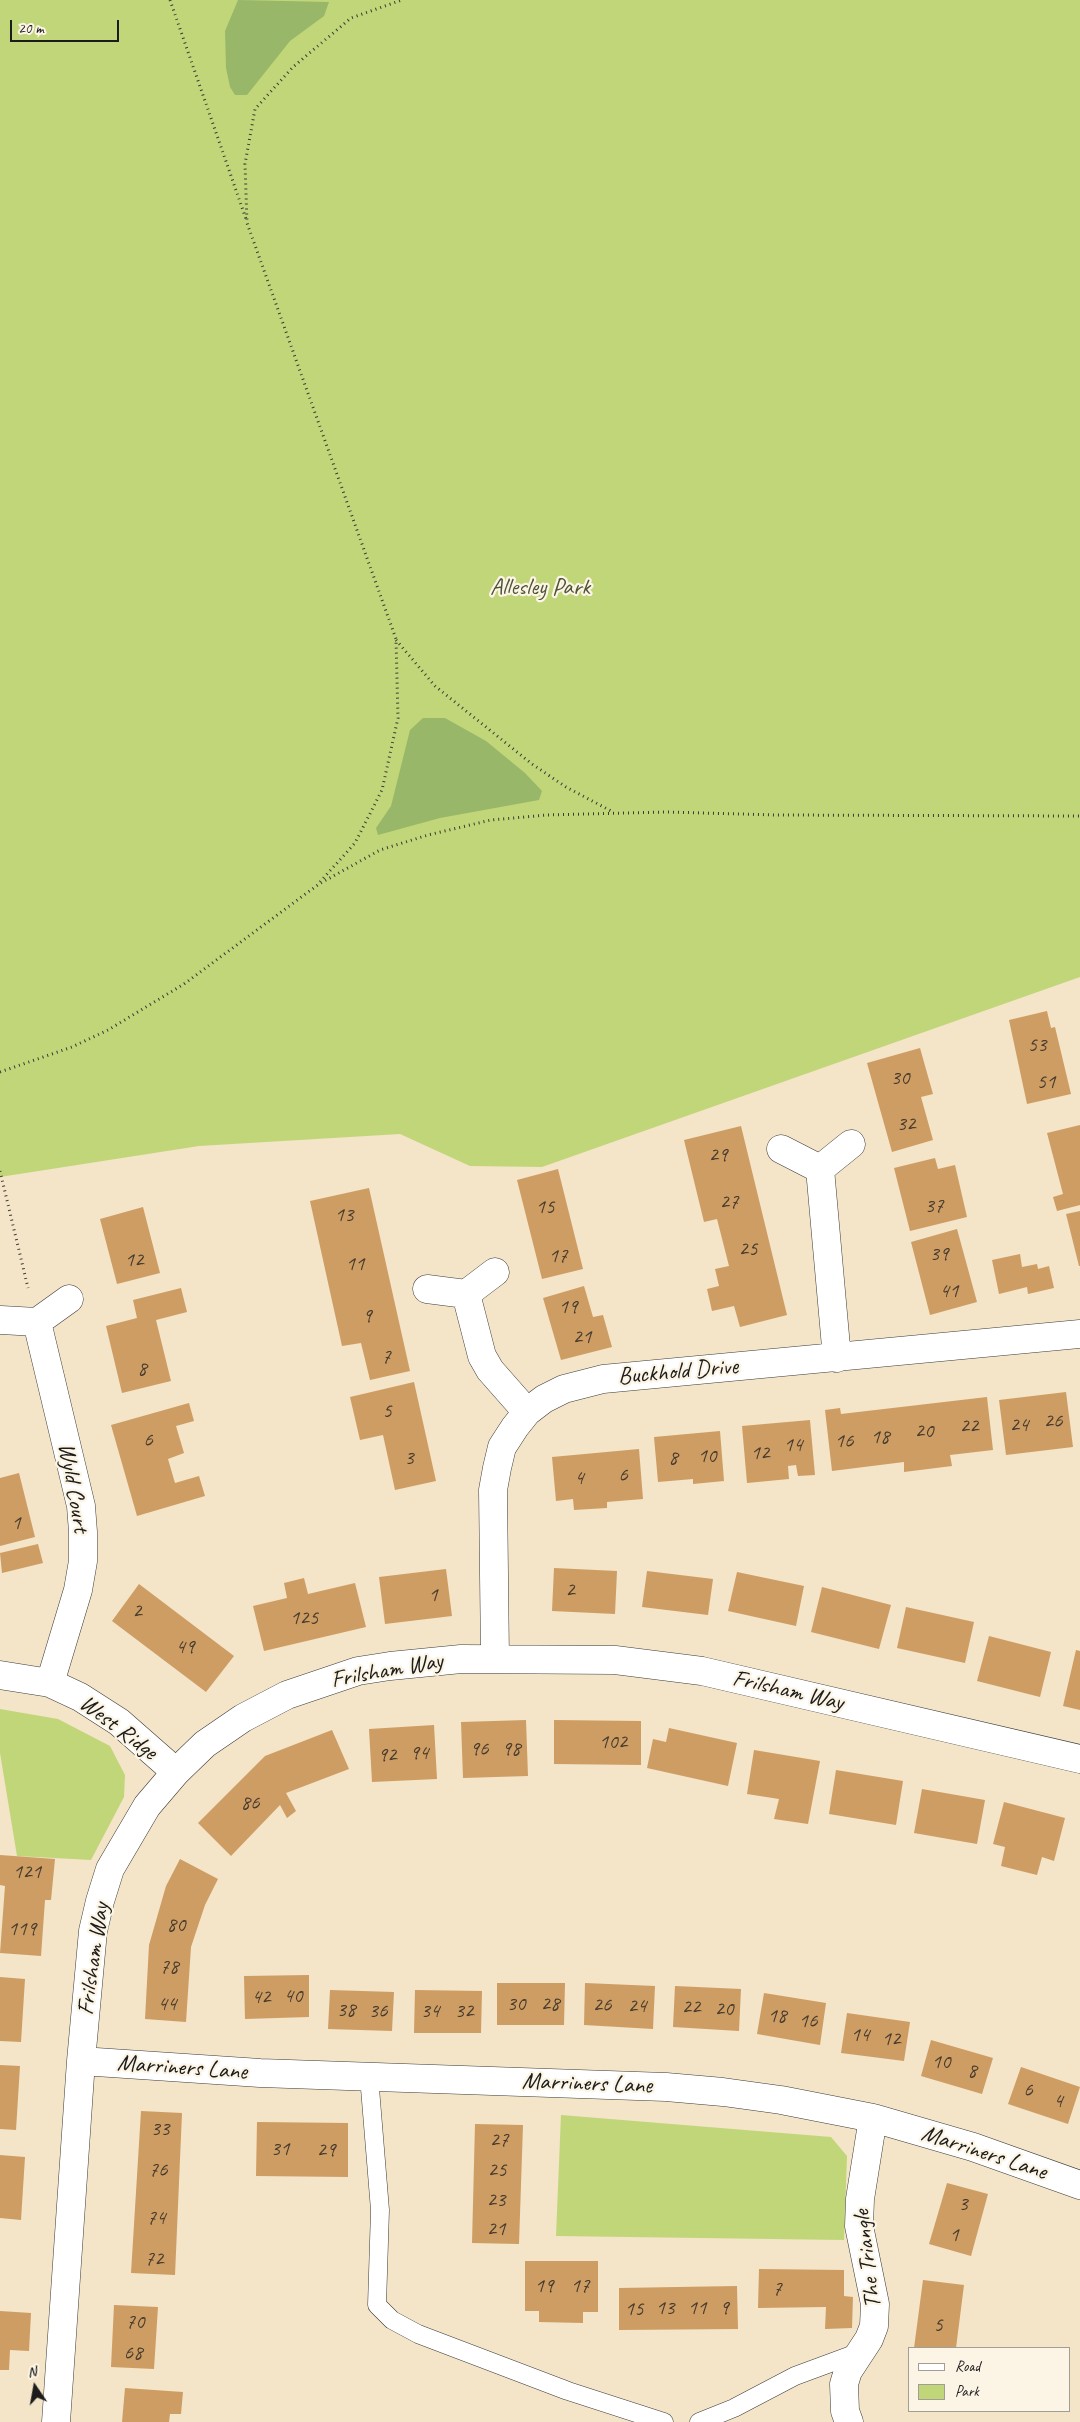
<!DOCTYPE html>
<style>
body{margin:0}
#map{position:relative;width:1080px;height:2422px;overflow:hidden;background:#f4e4c8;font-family:Caveat,sans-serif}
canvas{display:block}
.legend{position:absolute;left:908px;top:2347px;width:162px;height:65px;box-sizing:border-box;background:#fcf5e5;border:1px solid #a29e95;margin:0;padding:6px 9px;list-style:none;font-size:15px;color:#1c1c1c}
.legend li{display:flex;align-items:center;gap:10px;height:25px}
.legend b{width:25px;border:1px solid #a29e95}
.north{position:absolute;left:10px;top:2362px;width:50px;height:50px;-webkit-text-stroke:4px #fcf5e5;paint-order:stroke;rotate:348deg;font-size:14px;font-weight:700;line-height:20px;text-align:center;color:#1c1c1c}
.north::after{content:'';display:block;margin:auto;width:18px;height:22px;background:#1c1c1c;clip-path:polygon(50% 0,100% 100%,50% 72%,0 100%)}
.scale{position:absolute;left:10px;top:20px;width:109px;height:22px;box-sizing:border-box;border:2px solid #1c1c1c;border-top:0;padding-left:6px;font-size:15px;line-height:18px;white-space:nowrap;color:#1c1c1c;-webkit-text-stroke:4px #fcf5e5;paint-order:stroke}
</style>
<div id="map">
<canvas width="1080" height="2422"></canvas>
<ul class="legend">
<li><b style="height:6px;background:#fff"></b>Road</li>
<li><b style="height:14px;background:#c1d679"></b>Park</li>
</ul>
<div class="north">N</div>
<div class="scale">20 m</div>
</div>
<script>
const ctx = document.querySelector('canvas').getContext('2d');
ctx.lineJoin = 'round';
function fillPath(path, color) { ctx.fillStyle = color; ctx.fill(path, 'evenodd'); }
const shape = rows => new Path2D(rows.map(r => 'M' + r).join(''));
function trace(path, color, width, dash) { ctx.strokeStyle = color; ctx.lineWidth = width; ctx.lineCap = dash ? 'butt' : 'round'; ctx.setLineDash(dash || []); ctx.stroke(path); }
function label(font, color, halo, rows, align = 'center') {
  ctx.font = font + ' Caveat,sans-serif'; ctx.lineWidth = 4.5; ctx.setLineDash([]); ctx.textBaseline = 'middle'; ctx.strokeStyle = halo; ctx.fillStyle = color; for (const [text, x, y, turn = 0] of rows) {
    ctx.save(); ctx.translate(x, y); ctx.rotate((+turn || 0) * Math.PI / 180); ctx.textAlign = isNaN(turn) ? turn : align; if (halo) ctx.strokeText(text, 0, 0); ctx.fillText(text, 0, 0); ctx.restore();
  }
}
const green = shape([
 [0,0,1080,0,1080,977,542,1167,470,1166,400,1134,199,1146,0,1177],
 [0,1709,58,1719,110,1746,125,1775,124,1797,91,1860,17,1856,0,1753],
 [561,2115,831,2137,847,2156,844,2240,556,2236]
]);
const forest = shape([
 [238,0,329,2,324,16,290,41,247,95,235,95,230,87,226,68,225,31],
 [423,718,445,718,486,741,525,773,542,791,539,800,440,818,378,835,376,828,391,806,410,730]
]);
const building = shape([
 [1047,1011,1051,1028,1055,1027,1071,1094,1027,1104,1009,1020],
 [920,1048,933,1094,921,1097,933,1140,892,1152,867,1063],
 [1080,1125,1080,1205,1057,1211,1053,1197,1063,1194,1047,1133],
 [741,1126,787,1315,740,1327,734,1306,712,1311,707,1289,719,1286,715,1269,729,1266,717,1219,704,1222,684,1140],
 [935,1158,938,1169,955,1165,967,1217,910,1231,894,1168],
 [558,1169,583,1269,542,1279,517,1180],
 [369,1188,410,1371,370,1380,361,1343,342,1346,310,1201],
 [143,1207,160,1273,117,1284,100,1219],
 [1080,1211,1080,1266,1079,1266,1066,1214],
 [957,1229,977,1302,930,1315,911,1242],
 [1020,1254,1022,1267,1037,1264,1038,1269,1049,1266,1054,1288,1028,1294,1027,1287,999,1294,992,1260],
 [584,1286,593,1317,603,1315,612,1347,561,1360,543,1298],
 [181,1288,187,1312,156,1320,171,1381,122,1393,106,1326,137,1318,133,1300],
 [414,1382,436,1481,395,1490,383,1435,360,1440,350,1397],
 [1066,1392,1073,1447,1006,1455,999,1400],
 [987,1397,993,1450,950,1455,952,1466,904,1472,904,1462,832,1471,825,1410,840,1408,841,1414],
 [189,1403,194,1421,176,1426,184,1453,168,1459,175,1483,199,1476,205,1496,137,1516,111,1425],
 [810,1420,815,1475,798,1476,796,1465,788,1466,789,1479,747,1483,742,1426],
 [720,1431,724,1481,693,1484,693,1479,658,1482,654,1437],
 [639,1449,643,1499,607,1502,607,1508,574,1510,573,1499,556,1501,552,1457],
 [19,1473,35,1537,0,1546,0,1478],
 [38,1544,43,1563,2,1573,0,1553],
 [554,1568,617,1571,615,1614,552,1611],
 [446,1569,452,1616,385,1624,379,1577],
 [647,1571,713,1579,708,1615,642,1607],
 [737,1572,804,1586,796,1626,728,1611],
 [304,1578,308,1594,355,1583,366,1627,264,1651,253,1606,287,1598,284,1583],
 [139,1584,234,1656,206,1692,112,1621],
 [822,1587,891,1605,879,1649,811,1632],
 [906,1607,974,1622,965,1663,897,1648],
 [989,1636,1051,1652,1040,1697,977,1681],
 [1076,1650,1080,1651,1080,1710,1063,1706],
 [526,1720,528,1776,463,1778,461,1722],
 [554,1720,641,1721,641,1765,554,1764],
 [434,1725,437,1779,372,1782,369,1729],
 [669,1728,737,1743,728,1786,647,1768,653,1739,666,1742],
 [332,1730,349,1769,286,1793,296,1811,287,1818,280,1805,231,1856,198,1823,265,1756],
 [754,1750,820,1761,808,1824,774,1819,779,1799,747,1794],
 [836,1770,903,1781,896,1825,829,1814],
 [922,1789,985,1800,977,1844,914,1833],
 [1004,1802,1065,1818,1054,1861,1042,1857,1037,1875,1001,1866,1005,1847,993,1844],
 [0,1855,55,1859,51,1900,45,1900,41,1956,0,1953,5,1886,0,1885],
 [180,1859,218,1879,205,1905,191,1947,186,2022,145,2019,149,1945,166,1886],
 [309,1975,309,2017,245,2019,244,1976],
 [0,1977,25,1979,21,2042,0,2041],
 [497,1983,565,1983,564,2025,497,2025],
 [585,1983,655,1986,653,2029,584,2025],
 [675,1986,741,1989,739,2031,673,2027],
 [330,1990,394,1992,392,2031,328,2029],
 [415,1990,482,1991,481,2033,414,2033],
 [764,1993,826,2003,820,2045,757,2034],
 [847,2013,910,2022,904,2061,841,2053],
 [931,2040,993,2058,982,2094,921,2076],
 [0,2065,20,2066,16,2130,0,2129],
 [1021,2067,1080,2087,1068,2124,1008,2104],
 [141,2111,182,2113,175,2275,131,2273],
 [257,2122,348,2123,348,2177,256,2176],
 [475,2124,523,2125,519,2244,472,2243],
 [0,2155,25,2157,21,2220,0,2218],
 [947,2183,988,2194,971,2256,929,2244],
 [525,2261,598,2261,598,2312,583,2312,583,2323,539,2322,539,2311,525,2311],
 [759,2269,844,2270,844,2296,853,2297,852,2328,825,2329,826,2307,758,2308],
 [923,2280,964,2285,956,2348,914,2348],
 [737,2286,738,2329,619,2330,619,2288],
 [114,2305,158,2307,154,2369,111,2367],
 [0,2311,31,2313,29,2351,10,2350,9,2370,0,2370],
 [125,2388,183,2392,181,2414,170,2414,169,2422,122,2422]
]);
const path = shape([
 [170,0,246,219],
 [396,640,435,686,532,764,566,787,613,812],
 [320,882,355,843,382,790,398,718,396,639,247,223,245,164,255,109,293,67,351,18,402,0],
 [0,1072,72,1047,108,1030,184,984,319,884,380,850,428,835,491,820,547,815,666,812,777,815,1080,816],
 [0,1171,28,1288]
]);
const service = shape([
 [369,2076,380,2210,377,2305,392,2320,418,2334,568,2391,664,2422],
 [699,2422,734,2408,795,2376,860,2352]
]);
const minor = shape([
 [781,1149,820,1169,851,1144],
 [820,1169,837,1358],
 [427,1289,466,1294,495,1272],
 [466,1294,482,1356,490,1370,527,1412],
 [1,1320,37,1322,69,1299],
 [37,1322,81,1506,83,1532,83,1561,78,1590,50,1683],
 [495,1659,493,1490,497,1468,502,1447,515,1427,527,1412,544,1399,564,1389,603,1379,1080,1334],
 [0,1675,50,1683,80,1697,119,1722,176,1772],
 [81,2061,260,2073,666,2087,723,2092,781,2100,873,2118,973,2147,1080,2185],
 [56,2422,81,2061,93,1931,100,1901,110,1869,147,1806,176,1772,205,1744,243,1718,287,1695,358,1671,390,1666,461,1659,615,1660,702,1671,1080,1759],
 [849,2422,845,2411,844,2384,848,2371,869,2339,874,2326,875,2304,859,2226,860,2199,873,2118]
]);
const numberNames = [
 ["53",1037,1045],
 ["30",900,1078],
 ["51",1046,1082],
 ["32",906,1124],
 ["29",718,1155],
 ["27",729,1202],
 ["37",934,1206],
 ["15",545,1207],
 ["13",344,1215],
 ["25",748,1249],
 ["39",939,1254],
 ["17",558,1256],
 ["12",134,1260],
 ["11",355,1264],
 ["41",949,1291],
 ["19",568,1307],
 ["9",367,1316],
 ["21",582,1337],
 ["7",386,1357],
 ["8",142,1369],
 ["5",387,1411],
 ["26",1053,1421],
 ["24",1019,1425],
 ["22",969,1426],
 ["20",924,1431],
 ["18",880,1437],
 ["6",148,1440],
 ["16",844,1441],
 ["14",793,1445],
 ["12",760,1453],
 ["10",707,1456],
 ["3",409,1458],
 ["8",673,1458],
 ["6",623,1475],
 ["4",579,1478],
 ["1",16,1523],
 ["2",570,1590],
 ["1",433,1595],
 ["2",137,1611],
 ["125",304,1618],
 ["49",185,1647],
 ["102",613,1742],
 ["96",479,1749],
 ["98",511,1749],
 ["94",419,1753],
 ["92",387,1755],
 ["86",250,1803],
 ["121",27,1872],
 ["80",176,1925],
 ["119",22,1929],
 ["78",169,1967],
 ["40",293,1996],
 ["42",261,1997],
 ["44",167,2004],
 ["30",516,2004],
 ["28",550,2004],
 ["26",602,2005],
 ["24",637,2006],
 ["22",691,2007],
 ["20",724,2009],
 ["38",346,2010],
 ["36",378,2011],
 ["34",430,2011],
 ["32",464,2011],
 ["18",777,2016],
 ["16",808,2021],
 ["14",860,2035],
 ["12",891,2039],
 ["10",941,2062],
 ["8",972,2071],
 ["6",1028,2090],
 ["4",1058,2101],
 ["33",160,2129],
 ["27",499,2140],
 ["31",280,2149],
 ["29",326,2150],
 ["76",158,2170],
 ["25",497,2170],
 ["23",496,2200],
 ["3",963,2204],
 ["74",156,2218],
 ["21",496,2229],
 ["1",954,2235],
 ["72",154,2259],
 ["19",544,2286],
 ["17",580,2286],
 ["7",777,2289],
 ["13",665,2308],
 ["11",697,2308],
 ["9",724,2308],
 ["15",634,2309],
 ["70",135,2322],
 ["5",938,2325],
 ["68",133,2353]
];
const parkNames = [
 ["Allesley Park",540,588]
];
const streetNames = [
 ["Buckhold Drive",678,1372,-5],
 ["Wyld Court",73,1488,80],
 ["Frilsham Way",387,1671,-10],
 ["Frilsham Way",788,1691,13],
 ["West Ridge",118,1728,37],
 ["Frilsham Way",94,1959,-82],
 ["Marriners Lane",182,2068,4],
 ["Marriners Lane",587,2084,2],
 ["Marriners Lane",984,2153,18],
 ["The Triangle",868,2259,-97]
];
fillPath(green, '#c1d679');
fillPath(forest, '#98b769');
fillPath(building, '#ce9d63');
trace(service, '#3c3a36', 19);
trace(minor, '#3c3a36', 29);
trace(path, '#3c3a36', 3, [1, 4]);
trace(service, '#fff', 18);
trace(minor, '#fff', 28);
label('21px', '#483c2e', null, numberNames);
label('24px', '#4e5438', '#fcf5e5', parkNames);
label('24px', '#1c1c1c', '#fcf5e5', streetNames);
</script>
